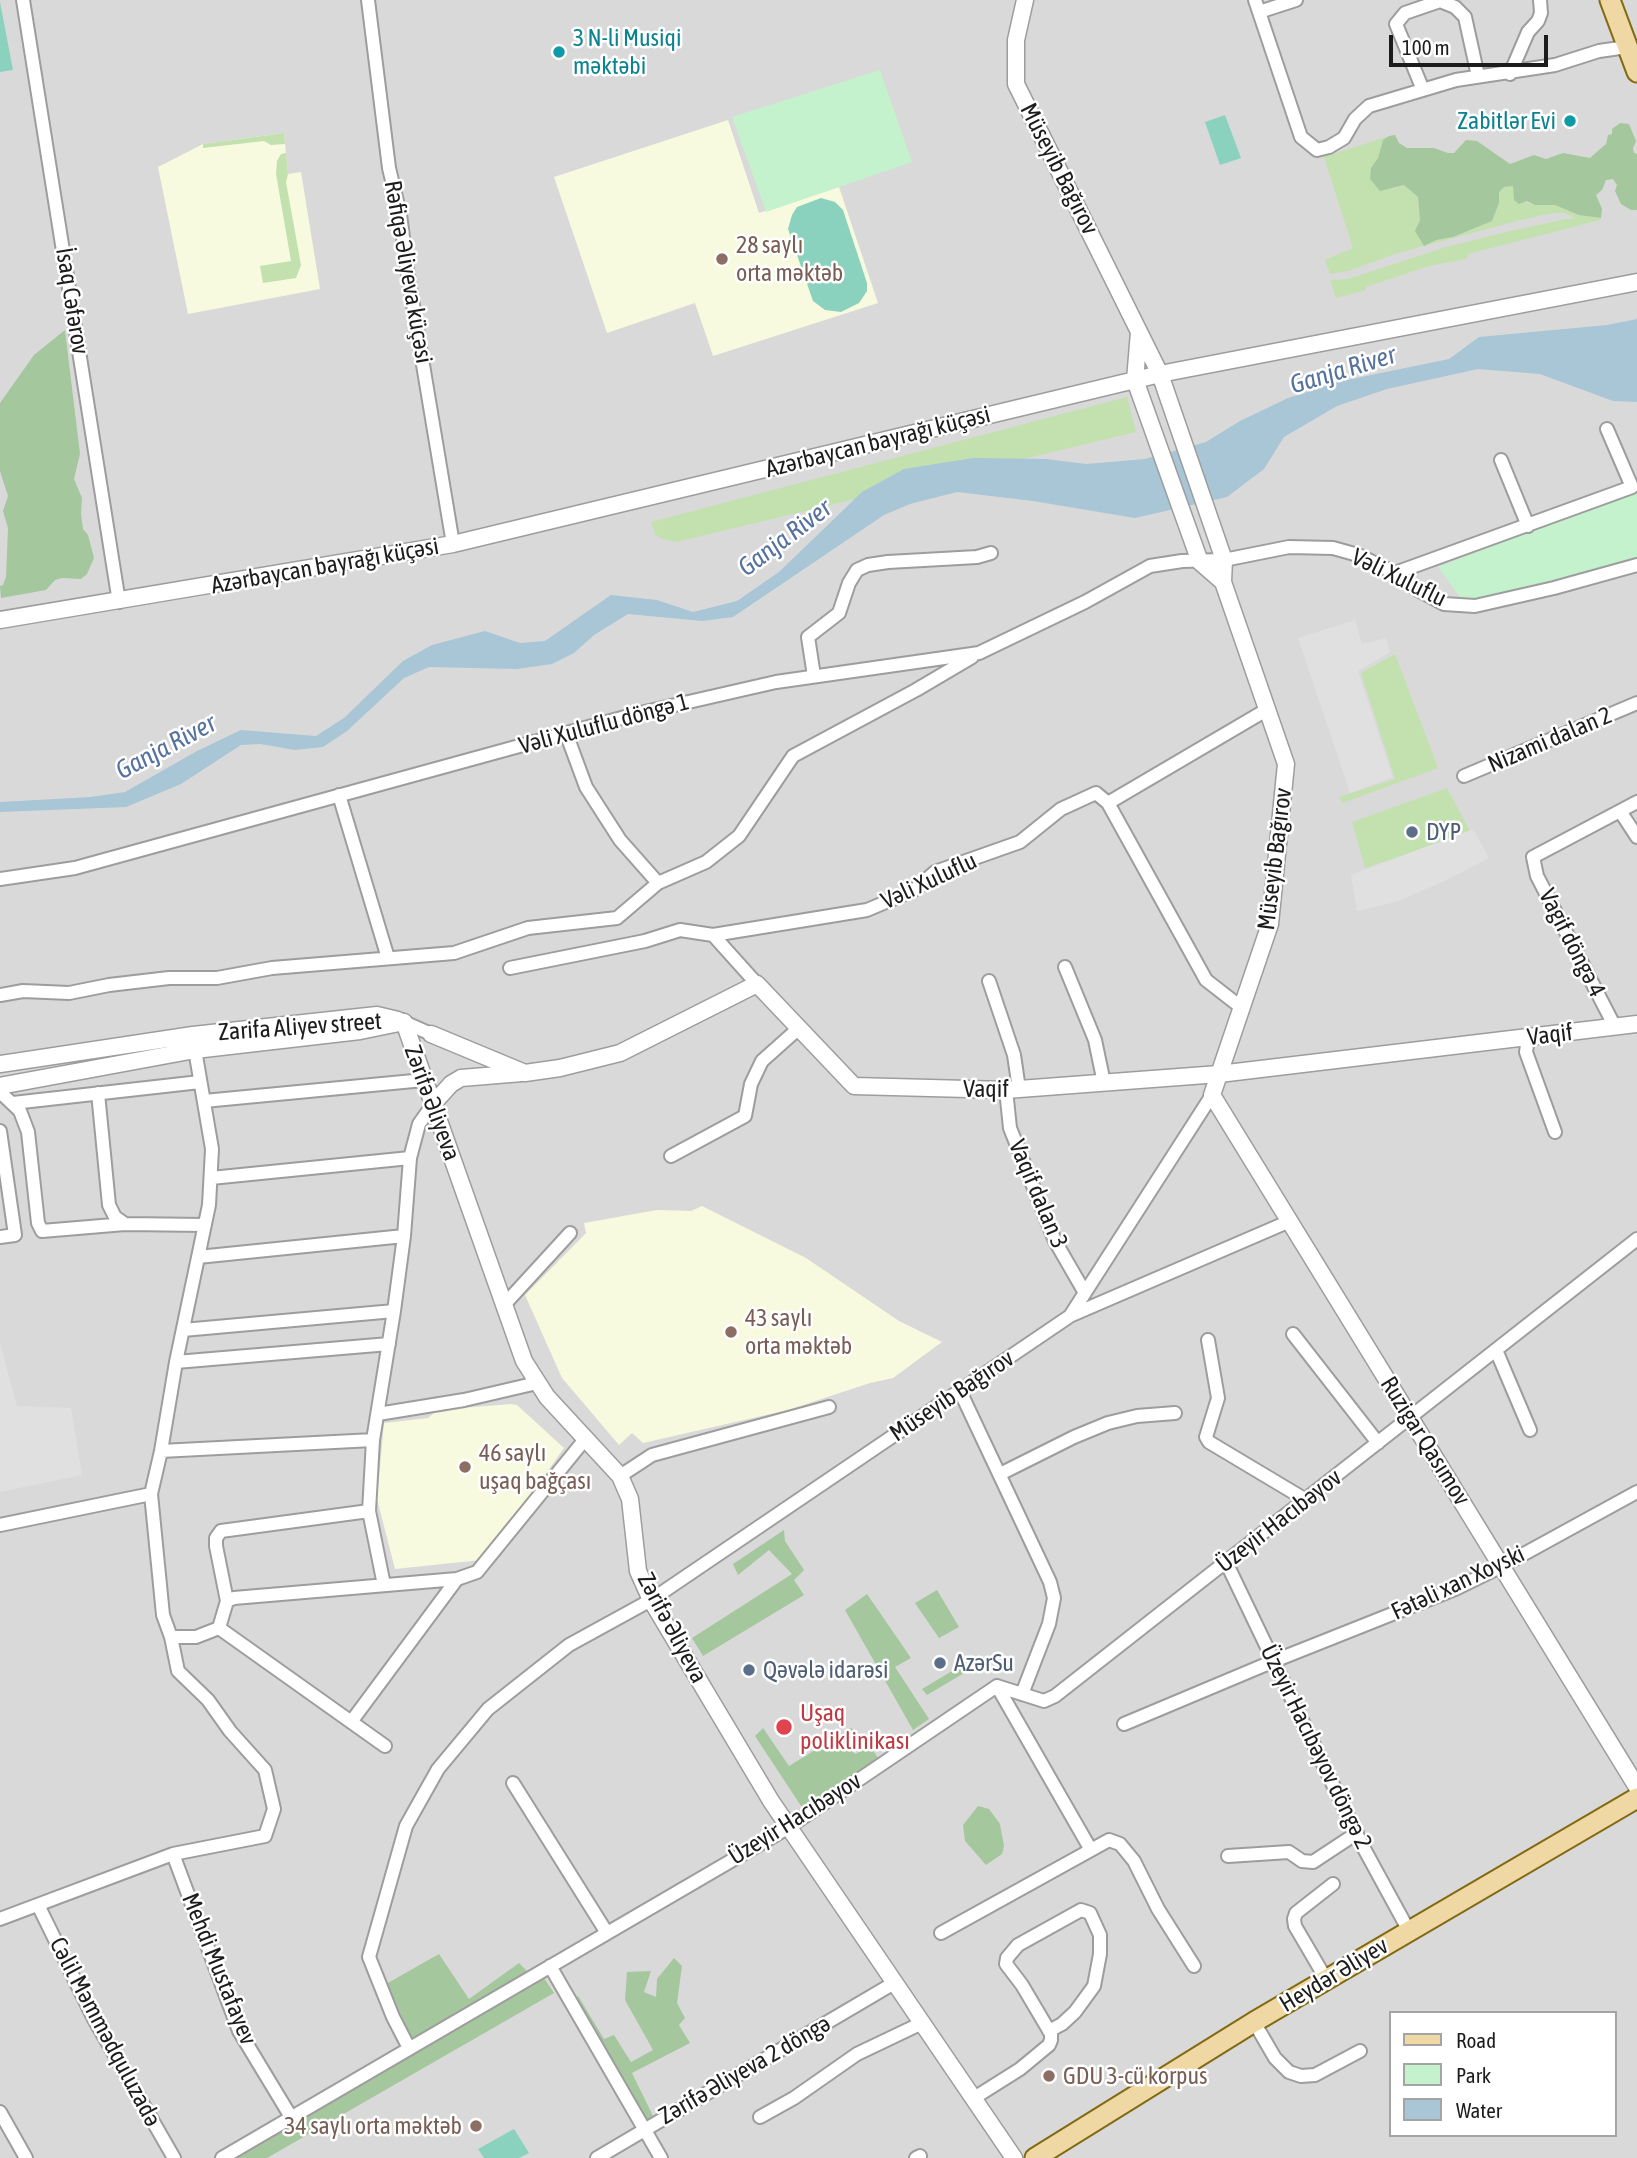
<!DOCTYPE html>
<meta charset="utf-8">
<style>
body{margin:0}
#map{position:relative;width:1637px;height:2158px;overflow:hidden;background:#eceae3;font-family:"Asap Condensed",sans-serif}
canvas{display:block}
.legend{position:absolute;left:1389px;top:2011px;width:228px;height:126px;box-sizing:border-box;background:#fff;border:2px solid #a4a4a4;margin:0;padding:9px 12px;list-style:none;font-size:21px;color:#1c1c1c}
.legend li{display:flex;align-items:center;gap:14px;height:35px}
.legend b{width:35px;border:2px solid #a4a4a4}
.scale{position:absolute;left:1389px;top:35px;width:159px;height:32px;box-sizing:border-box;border:4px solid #1c1c1c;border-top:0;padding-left:9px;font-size:21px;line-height:24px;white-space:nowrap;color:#1c1c1c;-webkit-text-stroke:5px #fff;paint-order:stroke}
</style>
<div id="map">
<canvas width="1637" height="2158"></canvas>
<ul class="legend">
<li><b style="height:9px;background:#f0d8a4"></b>Road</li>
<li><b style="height:19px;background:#c4f2cd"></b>Park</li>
<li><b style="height:19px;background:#a8c6d5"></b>Water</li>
</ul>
<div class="scale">100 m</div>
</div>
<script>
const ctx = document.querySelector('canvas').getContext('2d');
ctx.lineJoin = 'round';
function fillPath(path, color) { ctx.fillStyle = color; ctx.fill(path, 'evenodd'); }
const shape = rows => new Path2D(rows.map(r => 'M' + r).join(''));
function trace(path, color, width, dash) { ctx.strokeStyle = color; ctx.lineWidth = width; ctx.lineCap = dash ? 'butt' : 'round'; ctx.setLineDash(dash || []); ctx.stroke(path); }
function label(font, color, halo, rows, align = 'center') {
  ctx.font = font + ' "Asap Condensed",sans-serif'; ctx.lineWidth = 5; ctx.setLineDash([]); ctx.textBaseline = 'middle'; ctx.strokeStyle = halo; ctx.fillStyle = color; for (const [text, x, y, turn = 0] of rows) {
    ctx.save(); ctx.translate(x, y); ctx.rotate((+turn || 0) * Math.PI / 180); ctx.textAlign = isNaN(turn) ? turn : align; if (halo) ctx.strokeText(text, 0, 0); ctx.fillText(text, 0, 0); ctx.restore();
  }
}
const residential = shape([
 [0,0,1637,0,1637,2158,0,2158],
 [1390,2013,1614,2013,1614,2135,1390,2135]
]);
const education = shape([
 [728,120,759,213,839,187,878,303,713,356,695,303,607,333,554,177],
 [284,133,288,174,301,172,320,289,188,314,158,167,203,144],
 [702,1206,806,1258,899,1321,942,1342,893,1378,870,1383,788,1410,643,1443,632,1433,619,1445,562,1378,525,1295,586,1233,584,1223,657,1210,691,1211],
 [511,1404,517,1405,564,1448,513,1520,481,1560,395,1569,377,1499,384,1423,428,1418,437,1410]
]);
const grass = shape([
 [284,133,285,144,271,145,264,141,203,148,203,144],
 [1389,136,1383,140,1378,158,1371,168,1393,189,1404,185,1418,197,1418,204,1436,240,1453,237,1492,221,1499,203,1499,192,1504,187,1513,186,1514,200,1535,205,1555,205,1579,215,1601,218,1600,220,1468,254,1466,259,1429,266,1366,287,1366,290,1336,298,1330,280,1348,279,1446,247,1506,232,1566,219,1576,219,1565,213,1553,213,1520,220,1398,253,1348,271,1330,274,1325,260,1353,248,1324,157],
 [286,153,288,174,286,182,301,265,296,278,263,283,260,266,291,261,276,174,277,161,281,154],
 [1127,397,1136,432,676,542,662,539,655,534,651,522],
 [1395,654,1438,768,1343,803,1339,797,1395,779,1361,673],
 [1447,788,1471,833,1365,868,1352,822]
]);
const forest = shape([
 [1620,123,1629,124,1636,141,1633,148,1634,153,1637,154,1637,210,1631,210,1621,204,1615,191,1617,185,1613,179,1606,180,1602,190,1596,195,1602,209,1601,218,1579,215,1555,205,1535,205,1527,201,1519,204,1514,200,1513,186,1504,187,1499,192,1499,203,1492,221,1453,237,1436,240,1424,246,1415,231,1420,220,1418,197,1404,185,1380,191,1370,179,1371,168,1378,158,1383,140,1389,136,1395,135,1399,143,1407,148,1434,148,1448,153,1454,153,1466,140,1477,141,1510,164,1534,155,1546,159,1563,153,1590,158,1606,144,1608,135,1612,134,1612,129],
 [65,330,80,454,74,479,82,498,81,514,83,529,88,535,94,558,87,574,81,579,62,578,55,580,46,590,1,598,0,586,3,585,6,577,8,528,3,511,8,496,0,471,0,403,34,355],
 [784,1530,785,1541,804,1570,794,1580,804,1595,703,1656,692,1638,792,1574,769,1550,738,1575,733,1564],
 [937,1590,959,1627,939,1638,915,1603],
 [867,1594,911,1658,895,1667,929,1719,913,1730,845,1610],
 [977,1656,981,1663,927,1695,922,1689],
 [763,1728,789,1766,851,1728,856,1732,845,1744,855,1754,870,1746,880,1761,803,1809,755,1736],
 [978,1806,989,1809,1000,1824,1004,1846,1002,1854,986,1865,965,1841,963,1825],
 [439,1954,469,1999,519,1963,530,1974,413,2041,386,1984],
 [674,1958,682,1966,677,2003,685,2018,679,2025,690,2043,632,2073,653,2116,645,2122,575,2002,578,1996,604,2039,614,2035,631,2062,653,2050,625,2000,627,1972,651,1971,644,1992,656,1997,657,1979],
 [542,1975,554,1993,267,2158,228,2158]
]);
const park = shape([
 [880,70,912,162,766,212,732,117],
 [1637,489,1637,560,1475,603,1461,598,1438,567]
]);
const pitch = shape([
 [0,2,13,70,0,72],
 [1225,115,1241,158,1220,165,1205,122],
 [821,198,835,202,843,210,867,283,867,291,859,303,841,312,825,310,813,301,788,229,792,215,797,207],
 [514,2129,529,2153,519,2158,484,2158,478,2149]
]);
const parking = shape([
 [1355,620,1362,644,1386,638,1390,652,1358,671,1393,777,1350,793,1298,638],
 [1473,829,1489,858,1444,881,1396,902,1357,911,1351,875],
 [0,1343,17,1406,71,1408,82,1475,0,1492]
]);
const water = shape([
 [1637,319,1637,402,1613,401,1540,374,1478,369,1387,389,1337,406,1284,437,1264,469,1227,497,1135,518,1033,501,957,492,910,504,884,515,733,617,702,621,628,614,594,635,574,653,552,664,517,669,429,667,404,678,347,731,323,747,295,750,260,744,241,745,181,784,126,807,0,812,0,802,91,797,125,792,197,751,241,730,316,736,344,718,403,661,432,645,485,631,520,643,545,641,611,595,657,600,693,612,737,601,779,572,862,492,904,469,973,458,1046,459,1086,464,1145,459,1206,442,1240,421,1288,398,1342,381,1449,359,1479,337,1607,325]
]);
const minor = shape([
 [23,0,119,602],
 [368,0,389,168,400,214,407,269,453,544],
 [1255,0,1301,137,1317,150,1329,147,1344,138,1355,119,1369,106,1456,80,1555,65,1599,51,1627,47],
 [1259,12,1296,0],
 [1510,74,1528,32,1538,21,1541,13,1540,0],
 [1423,90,1396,24,1405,13,1440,1,1455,7,1465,17,1478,76],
 [1501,460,1528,526],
 [1395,573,1632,487,1607,429],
 [814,676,808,637,839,613,849,583,857,570,868,565,888,562,977,557,991,553],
 [566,733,586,787,620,840,658,883],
 [1464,776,1637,703],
 [339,795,388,958],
 [1108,803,1206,980,1242,1008],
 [1620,811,1637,837],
 [0,879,75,868,636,714,776,682,979,653,1085,602,1150,566,1182,561,1224,560,1289,547,1333,548,1358,555,1395,573,1418,590,1444,604,1475,606,1554,588,1637,565],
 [1065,967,1095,1040,1104,1083],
 [510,968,645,941,680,930,713,935],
 [989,981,1014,1055,1019,1089],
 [757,984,713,935,867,910,914,890,935,872,1020,842,1061,809,1096,793,1108,803,1268,709],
 [0,995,23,991,69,993,109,985,169,978,217,978,272,968,454,953,528,928,617,918,658,883,706,862,739,836,793,756,916,690,972,657],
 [404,1022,431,1034],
 [1615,1027,1537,876,1533,857,1637,802],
 [1528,1037,1526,1052,1555,1132],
 [194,1044,212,1149,209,1205,176,1362,161,1451,151,1494,163,1615,171,1637,196,1637,219,1628,227,1601,234,1598,457,1579,477,1572,586,1438],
 [1006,1090,1010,1128,1055,1241,1085,1293],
 [0,1092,20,1111,28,1132,38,1223,42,1231,125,1224],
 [98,1093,109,1205,115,1217,125,1224,205,1225],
 [204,1101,424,1080],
 [13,1103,200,1082],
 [0,1131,15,1235,0,1237],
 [671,1156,745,1116,751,1084,762,1061,799,1028],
 [211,1178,410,1158],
 [198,1257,404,1236],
 [504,1305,570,1233],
 [1072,1315,1290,1221],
 [183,1330,394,1311],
 [1293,1334,1378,1443],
 [1208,1340,1218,1398,1206,1437,1209,1442,1306,1500],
 [1496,1350,1530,1430],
 [176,1362,389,1344],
 [960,1391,1050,1582,1054,1598,1049,1624,1022,1694],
 [378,1414,464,1400,537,1383],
 [161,1451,373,1440],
 [1000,1474,1074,1437,1108,1423,1137,1416,1175,1413],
 [620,1476,652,1455,829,1407],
 [0,1525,151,1494],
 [1226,1562,1361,1843,1409,1931],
 [384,1585,369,1511,373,1440,394,1311,404,1236,410,1158,419,1124,433,1104],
 [227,1601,216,1546,216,1538,221,1531,369,1511],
 [219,1628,385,1746],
 [351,1722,457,1579],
 [1124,1724,1274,1661,1455,1589,1502,1566,1637,1492],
 [513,1783,607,1933],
 [1091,1850,1109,1840,1120,1844,1134,1861,1158,1909,1194,1966],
 [173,1854,239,2031,291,2117],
 [1228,1856,1289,1852,1302,1861,1313,1862,1357,1833],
 [38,1905,94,2019,174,2158],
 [0,1919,173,1854,265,1836,274,1809,265,1770,230,1731,208,1700,178,1671,171,1637],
 [941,1933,1091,1850,997,1686],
 [550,1966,661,2158],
 [1326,1979,1295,1926,1294,1919,1296,1913,1333,1884],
 [1254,2022,1275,2058,1289,2072,1301,2076,1315,2075,1360,2051],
 [409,2048,393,2017,369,1957,406,1826,438,1769,488,1709,569,1645,651,1600,1070,1316,1212,1095],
 [974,2098,1020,2069,1049,2045,1051,2040,1051,2034,1022,1985,1006,1964,1007,1958,1018,1945,1081,1910,1090,1913,1100,1935,1100,1954,1094,1986,1075,2012,1062,2024,1049,2031],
 [0,2112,26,2158],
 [760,2117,794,2098,857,2054,922,2023],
 [222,2158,789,1827,997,1686,1044,1701,1055,1696,1637,1239],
 [597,2158,894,1983],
 [916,2158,920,2156]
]);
const tertiary = shape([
 [1025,0,1016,40,1016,84,1160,374,1224,560,1223,582,1286,764,1270,924,1212,1095,1637,1787],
 [1139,332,1135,380,1200,562,1223,582],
 [0,620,453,544,1160,374,1637,282],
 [404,1022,524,1361,547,1397,620,1476,630,1499,638,1571,651,1600,771,1801,1014,2158],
 [431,1034,525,1073,560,1068,620,1053,757,984,854,1086,1006,1090,1219,1074,1637,1024],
 [0,1064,193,1035,377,1015,398,1020],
 [0,1086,195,1050,360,1031,404,1022],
 [433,1104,451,1084,461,1078,522,1073]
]);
const primary = shape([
 [1610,0,1637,72],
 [1035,2158,1254,2022,1637,1798]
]);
const markers = [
 [559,52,7,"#0f9aa8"],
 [1570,121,7,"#0f9aa8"],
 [722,259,7,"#8d6e63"],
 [1412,832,7,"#5c6f8a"],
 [731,1332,7,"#8d6e63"],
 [465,1467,7,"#8d6e63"],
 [940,1663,7,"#5c6f8a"],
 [749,1670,7,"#5c6f8a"],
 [784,1727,9,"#e0444e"],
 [1049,2076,7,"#8d6e63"],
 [476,2126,7,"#8d6e63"]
];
const cultureNames = [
 ["3 N-li Musiqi",573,38],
 ["məktəbi",573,66],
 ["Zabitlər Evi",1556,121,"right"]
];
const streetNames = [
 ["Müseyib Bağırov",1059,169,63],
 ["Rəfiqə Əliyeva küçəsi",408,272,80],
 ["İsaq Cəfərov",72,301,81],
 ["Azərbaycan bayrağı küçəsi",878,442,-14],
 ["Azərbaycan bayrağı küçəsi",325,566,-10],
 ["Vəli Xuluflu",1399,578,26],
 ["Vəli Xuluflu döngə 1",604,724,-15],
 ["Nizami dalan 2",1550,740,-23],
 ["Müseyib Bağırov",1275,859,-83],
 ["Vəli Xuluflu",929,881,-25],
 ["Vagif döngə 4",1572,943,63],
 ["Zarifa Aliyev street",300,1027,-4],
 ["Vaqif",1550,1035,-7],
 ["Vaqif",986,1089],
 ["Zərifə Əliyeva",432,1103,70],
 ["Vaqif dalan 3",1038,1194,67],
 ["Müseyib Bağırov",952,1396,-34],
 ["Ruzigar Qasımov",1425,1441,58],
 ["Üzeyir Hacıbəyov",1279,1521,-38],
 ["Fətəli xan Xoyski",1458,1583,-25],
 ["Zərifə Əliyeva",672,1628,62],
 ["Üzeyir Hacıbəyov döngə 2",1316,1747,64],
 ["Üzeyir Hacıbəyov",795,1819,-32],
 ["Mehdi Mustafayev",219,1969,68],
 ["Heydər Əliyev",1334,1975,-31],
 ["Cəlil Məmmədquluzadə",105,2032,62],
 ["Zərifə Əliyeva 2 döngə",745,2070,-30]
];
const educationNames = [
 ["28 saylı",736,245],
 ["orta məktəb",736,273],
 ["43 saylı",745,1318],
 ["orta məktəb",745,1346],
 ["46 saylı",479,1453],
 ["uşaq bağçası",479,1481],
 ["GDU 3-cü korpus",1063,2076],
 ["34 saylı orta məktəb",462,2126,"right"]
];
const serviceNames = [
 ["DYP",1426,832],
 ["AzərSu",954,1663],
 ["Qəvələ idarəsi",763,1670]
];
const healthNames = [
 ["Uşaq",800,1713],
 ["poliklinikası",800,1741]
];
const waterNames = [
 ["Ganja River",1343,370,-17],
 ["Ganja River",785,538,-37],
 ["Ganja River",166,747,-28]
];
fillPath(residential, '#dad9d9');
fillPath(education, '#f7fade');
fillPath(grass, '#c2e1ae');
fillPath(forest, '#a4c79d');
fillPath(park, '#c4f2cd');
fillPath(pitch, '#8ad2be');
fillPath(parking, '#e0e0e0');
fillPath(water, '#a8c6d5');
trace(minor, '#9d9d9d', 16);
trace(tertiary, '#9d9d9d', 19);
trace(primary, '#826a12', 23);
trace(minor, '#fff', 12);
trace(tertiary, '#fff', 16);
trace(primary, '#f0d8a4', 19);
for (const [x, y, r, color] of markers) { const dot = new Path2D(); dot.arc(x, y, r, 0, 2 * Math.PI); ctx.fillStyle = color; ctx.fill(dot); trace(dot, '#fff', 2.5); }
label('24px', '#0d838f', '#fff', cultureNames, 'left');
label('24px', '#1c1c1c', '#fff', streetNames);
label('24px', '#785e54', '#fff', educationNames, 'left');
label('24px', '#4e5e75', '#fff', serviceNames, 'left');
label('24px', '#be3a42', '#fff', healthNames, 'left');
label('italic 26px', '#55729f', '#fff', waterNames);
</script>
